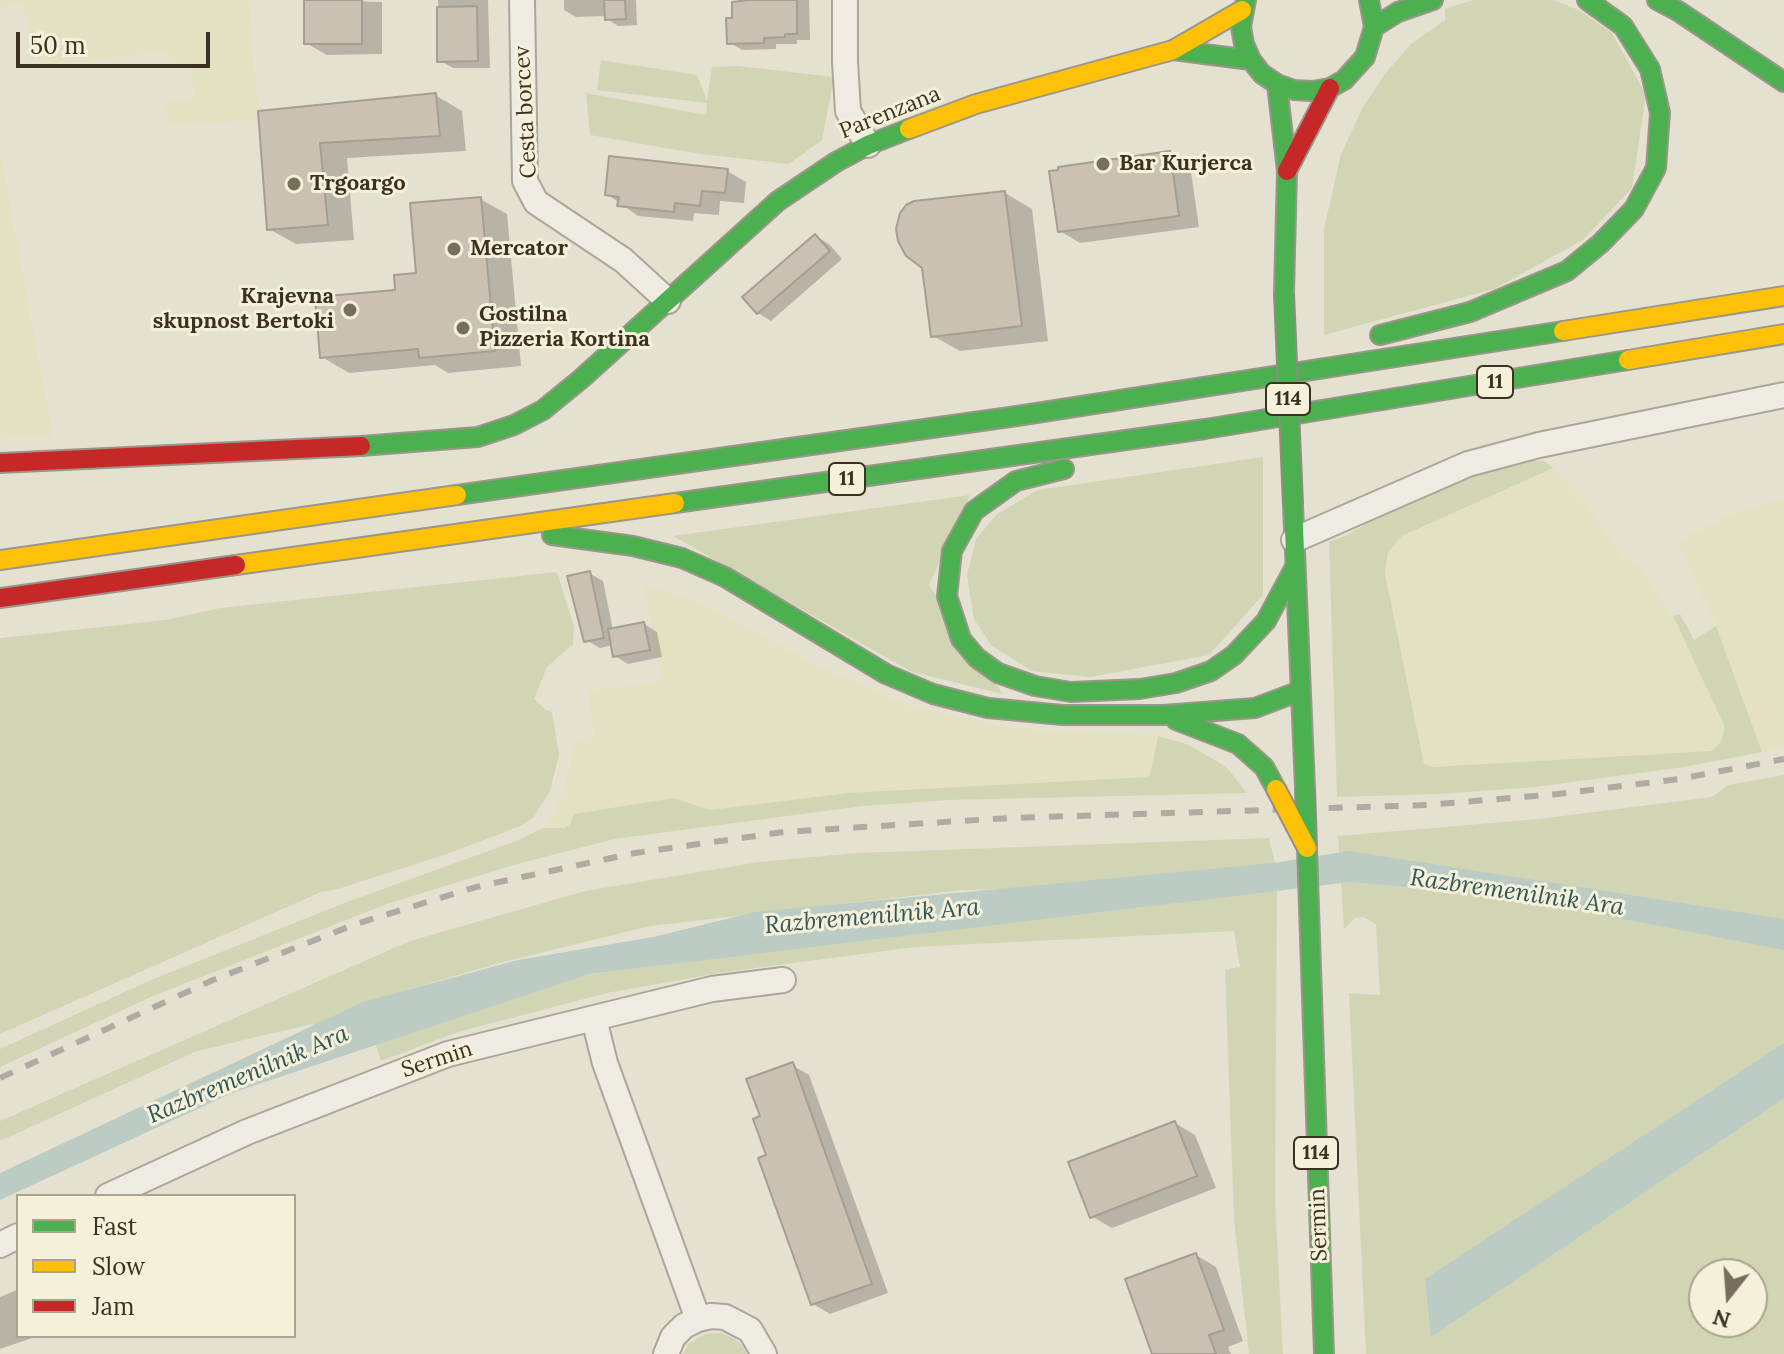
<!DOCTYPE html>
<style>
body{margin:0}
#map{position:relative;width:1784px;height:1354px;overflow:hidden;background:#e5e1d1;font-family:Lora,serif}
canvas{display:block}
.legend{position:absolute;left:16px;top:1194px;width:280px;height:144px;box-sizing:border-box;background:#f5f0d9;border:2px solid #aba48f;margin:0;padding:10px 14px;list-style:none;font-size:24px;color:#3b3121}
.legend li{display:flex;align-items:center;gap:16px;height:40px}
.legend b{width:40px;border:2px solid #aba48f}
.north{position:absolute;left:1688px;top:1258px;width:80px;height:80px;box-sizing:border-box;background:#f5f0d9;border:2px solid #aba48f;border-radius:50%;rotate:197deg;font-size:22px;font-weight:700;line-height:32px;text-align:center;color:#3b3121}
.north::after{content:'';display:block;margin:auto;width:28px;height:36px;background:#766f5f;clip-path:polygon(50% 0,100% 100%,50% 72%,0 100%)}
.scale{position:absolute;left:16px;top:32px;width:194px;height:36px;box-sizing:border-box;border:4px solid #3b3121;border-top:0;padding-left:10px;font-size:24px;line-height:28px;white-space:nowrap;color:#3b3121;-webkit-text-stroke:6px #f5f0d9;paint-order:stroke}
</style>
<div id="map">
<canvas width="1784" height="1354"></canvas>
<ul class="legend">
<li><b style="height:10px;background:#4caf50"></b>Fast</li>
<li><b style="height:10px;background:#ffc107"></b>Slow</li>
<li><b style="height:10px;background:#c62828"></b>Jam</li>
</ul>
<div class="north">N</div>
<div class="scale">50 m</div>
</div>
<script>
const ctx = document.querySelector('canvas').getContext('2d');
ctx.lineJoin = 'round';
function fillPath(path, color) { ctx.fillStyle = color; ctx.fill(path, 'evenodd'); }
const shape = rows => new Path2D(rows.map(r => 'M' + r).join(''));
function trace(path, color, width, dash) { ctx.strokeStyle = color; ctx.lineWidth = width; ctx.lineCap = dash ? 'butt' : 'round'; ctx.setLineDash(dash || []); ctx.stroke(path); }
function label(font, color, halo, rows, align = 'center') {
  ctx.font = font + ' Lora,serif'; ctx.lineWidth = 6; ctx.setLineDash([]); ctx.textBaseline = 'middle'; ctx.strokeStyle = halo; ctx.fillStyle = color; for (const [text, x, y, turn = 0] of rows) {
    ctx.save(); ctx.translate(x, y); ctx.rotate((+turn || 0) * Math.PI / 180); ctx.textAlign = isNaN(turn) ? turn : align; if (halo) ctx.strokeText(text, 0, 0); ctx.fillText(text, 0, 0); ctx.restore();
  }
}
const farmland = shape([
 [0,0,249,0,259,119,169,127,164,102,194,99,191,64,172,64,163,53,40,64,22,4,0,8],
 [0,149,52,431,49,438,0,439],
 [1553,468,1589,506,1623,558,1639,566,1673,616,1725,727,1721,742,1711,751,1433,767,1424,764,1385,574,1388,552,1402,536],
 [1784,498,1784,748,1762,752,1716,626,1677,541,1733,513],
 [643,585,684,597,720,613,816,665,910,706,1012,728,1158,736,1150,775,1145,777,848,793,710,810,674,798,574,814,565,828,543,828,557,807,564,788,574,742,594,735,588,691,661,681]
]);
const green = shape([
 [1473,0,1553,0,1579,10,1612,33,1646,95,1632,188,1583,240,1494,289,1324,335,1324,229,1341,154,1363,107,1384,75,1411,44,1445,20,1445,9],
 [601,60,697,75,707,101,712,67,738,66,834,77,822,140,789,164,701,154,590,135,586,93,706,115,707,103,597,90],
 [1263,457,1263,595,1209,655,1090,677,1032,671,991,645,974,619,967,575,976,539,997,514,1038,490],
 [1529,461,1544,461,1553,468,1402,536,1388,552,1385,574,1424,764,1433,767,1711,751,1721,742,1725,727,1673,616,1680,614,1694,640,1716,626,1762,752,1684,767,1535,787,1439,794,1337,797,1329,542,1347,535,1439,483,1478,470],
 [970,495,929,585,1003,694,912,672,673,536],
 [557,572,574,627,573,644,547,667,534,699,546,710,552,712,559,755,550,791,533,818,520,826,450,853,338,889,321,892,0,1034,0,638,166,620,220,608],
 [1158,736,1187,744,1218,762,1228,769,1247,793,949,800,863,806,614,839,510,866,387,904,153,996,0,1067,0,1049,151,980,347,902,516,841,543,828,565,828,570,824,574,814,674,798,710,810,848,793,1145,777,1150,775],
 [1784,775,1784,1354,1366,1354,1349,993,1380,995,1376,924,1363,917,1355,918,1344,929,1338,836,1539,819,1712,797,1728,785],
 [1704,1274,1752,1274,1752,1322,1704,1322],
 [1269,838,1276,867,1102,887,962,890,650,926,499,963,390,995,318,1031,312,1024,197,1051,0,1141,0,1121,410,941,585,891,759,862,857,853],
 [1277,886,1275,1201,1283,1354,1249,1354,1234,1220,1225,970,1240,967,1234,931,915,947,725,972,607,993,458,1032,381,1061,372,1033,527,983,1007,917,1096,913],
 [710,1333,722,1333,733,1338,742,1345,747,1354,683,1354,689,1344,699,1337]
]);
const water = shape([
 [1349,851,1784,919,1784,950,1493,894,1350,882,589,974,232,1093,0,1200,0,1173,363,1002,518,960,653,937,755,912,1273,863],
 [1784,1043,1784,1098,1431,1337,1425,1279]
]);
const shadow = shape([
 [306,0,382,2,382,54,327,55,306,43],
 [438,0,488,0,490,68,453,68,439,60],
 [564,0,636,0,637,25,618,26,607,19,606,16,576,17,564,10],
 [751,0,809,0,810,40,797,40,797,44,776,44,776,49,742,50,729,42,734,20],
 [435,95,462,111,466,151,347,158,354,240,296,244,269,229,260,113],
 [1169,153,1190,165,1199,227,1080,243,1060,231],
 [727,171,746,182,744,203,720,201,719,215,694,213,693,221,638,216,607,194],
 [1005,193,1032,209,1048,341,960,351,933,336,924,267],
 [480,199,507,214,521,366,448,373,435,365,349,373,322,357,418,275],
 [815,236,829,244,842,259,771,321,758,313],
 [589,573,603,581,613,630,644,624,657,632,662,657,628,664,615,656,613,645,600,648,586,640],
 [792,1065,809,1075,888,1293,830,1314,813,1304,769,1156,762,1117],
 [1175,1123,1195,1135,1216,1188,1112,1228,1091,1216],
 [1196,1255,1216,1267,1243,1341,1228,1347,1231,1354,1154,1354],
 [17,1290,18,1336,38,1336,0,1349,0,1297]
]);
const building = shape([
 [304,0,362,0,362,44,304,44,304,0],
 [604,0,625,0,626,19,605,20,604,0],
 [749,0,797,0,797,34,785,34,785,37,764,38,764,43,727,44,726,18,732,18,732,2,749,0],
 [477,6,478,61,437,62,437,7,477,6],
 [436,93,440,136,320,143,328,225,267,230,258,111,436,93],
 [1170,151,1179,216,1058,232,1049,171,1058,170,1058,167,1170,151],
 [609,156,728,169,725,193,702,191,700,206,675,203,674,212,617,206,619,197,605,195,609,156],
 [1005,191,1022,326,931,337,922,268,906,256,898,241,896,229,900,213,906,205,914,201,1005,191],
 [481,197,495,351,419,358,418,349,320,358,315,297,395,290,394,275,416,273,410,203,481,197],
 [815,234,830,251,757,314,742,297,815,234],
 [590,571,604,638,584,642,567,576,590,571],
 [644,622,650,650,613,657,608,629,644,622],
 [793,1062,872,1284,811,1305,758,1158,766,1155,753,1119,760,1116,746,1079,793,1062],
 [1175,1121,1197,1176,1090,1218,1068,1162,1175,1121],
 [1196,1253,1224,1330,1209,1335,1216,1354,1152,1354,1125,1279,1196,1253]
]);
const street = shape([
 [522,0,525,181,536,202,623,260,668,301],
 [845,0,845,62,848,111,868,145],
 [1294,540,1468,464,1539,445,1784,395],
 [594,1019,605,1063,698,1319],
 [108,1196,247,1132,448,1054,712,989,783,980],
 [0,1245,18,1236],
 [666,1354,673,1337,684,1326,698,1319,711,1316,725,1317,750,1330,764,1354]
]);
const fast = shape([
 [1246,0,1241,27,1244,44,1251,60,1262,74,1277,84,1294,90,1312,91,1330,88,1344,80,1365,57,1374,27,1369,0],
 [1657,0,1678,11,1784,82],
 [1374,27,1398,12,1433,0],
 [1173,50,1251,60],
 [1277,84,1287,171,1284,293],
 [1380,335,1470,312,1567,271,1601,243,1634,209,1656,168,1660,113,1650,69,1623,26,1587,0],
 [361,446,478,437,514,425,543,410,581,379,778,201,836,162,868,145,909,129],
 [1064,469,1016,481,974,511,952,551,947,596,961,639,977,658,998,673,1035,686,1071,692,1140,689,1176,683,1211,671,1234,655,1266,621,1295,567],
 [457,495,1017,416,1563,331],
 [675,503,1205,429,1628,360],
 [1293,505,1305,788],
 [552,535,633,546,682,558,725,577,886,674,933,694,988,708,1063,715,1163,715,1255,708,1300,691],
 [1176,720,1238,744,1264,767,1276,789],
 [1307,848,1324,1354]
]);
const slow = shape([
 [909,129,976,104,1173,50,1242,10],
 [1563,331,1784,296],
 [1628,360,1784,334],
 [0,560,457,495],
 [236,565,675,503]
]);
const jam = shape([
 [1287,171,1330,88],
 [0,463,361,446],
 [0,598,236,565]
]);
const rail = shape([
 [0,1078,213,980,356,924,476,887,635,853,784,832,1009,818,1427,805,1558,794,1679,779,1784,759]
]);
const fastBridge = shape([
 [1284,293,1293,505],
 [1305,788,1307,847]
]);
const slowBridge = shape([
 [1276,789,1307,848]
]);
const markers = [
 [1103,164,8,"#766f5f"],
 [294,184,8,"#766f5f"],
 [454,249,8,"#766f5f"],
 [350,310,8,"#766f5f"],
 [463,328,8,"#766f5f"]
];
const shields = [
 [1495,382,36],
 [1288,399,44],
 [847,479,36],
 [1316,1153,44]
];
const shieldNames = [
 ["11",1495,382],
 ["114",1288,399],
 ["11",847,479],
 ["114",1316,1153]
];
const streetNames = [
 ["Cesta borcev",526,112,-93],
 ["Parenzana",890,113,-22],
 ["Sermin",437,1060,-18],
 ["Sermin",1319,1225,-92]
];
const poiNames = [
 ["Bar Kurjerca",1119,164],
 ["Trgoargo",310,184],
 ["Mercator",470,249],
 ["Krajevna",334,297,"right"],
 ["skupnost Bertoki",334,322,"right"],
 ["Gostilna",479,315],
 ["Pizzeria Kortina",479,340]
];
const waterNames = [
 ["Razbremenilnik Ara",1517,893,8],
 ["Razbremenilnik Ara",872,917,-5],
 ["Razbremenilnik Ara",248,1075,-23]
];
fillPath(farmland, '#e4e1c3');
fillPath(green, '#d1d5b4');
fillPath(water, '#bccbc4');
fillPath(shadow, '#0003');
fillPath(building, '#c9c1b2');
trace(building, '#a69e90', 2);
trace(street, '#aba699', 28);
trace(fast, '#9a968a', 22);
trace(slow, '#9a968a', 22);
trace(jam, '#9a968a', 22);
trace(street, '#eeebe3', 24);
trace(fast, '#4caf50', 18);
trace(slow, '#ffc107', 18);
trace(jam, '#c62828', 18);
trace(rail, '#aeaba2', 6, [14, 14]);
trace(fastBridge, '#918c80', 22, []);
trace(slowBridge, '#918c80', 22, []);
trace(fastBridge, '#4caf50', 18);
trace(slowBridge, '#ffc107', 18);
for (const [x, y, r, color] of markers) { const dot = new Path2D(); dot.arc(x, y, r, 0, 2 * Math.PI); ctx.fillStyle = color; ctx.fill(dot); trace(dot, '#f5f0d9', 3); }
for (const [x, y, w] of shields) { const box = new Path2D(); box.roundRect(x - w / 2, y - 16, w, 32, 6); ctx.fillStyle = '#f5f0d9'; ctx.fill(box); trace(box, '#3b3121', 2); }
label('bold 20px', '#3b3121', null, shieldNames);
label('22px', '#3b3121', '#f5f0d9', streetNames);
label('bold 22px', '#3b3121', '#f5f0d9', poiNames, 'left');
label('italic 24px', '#31575a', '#f5f0d9', waterNames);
</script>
